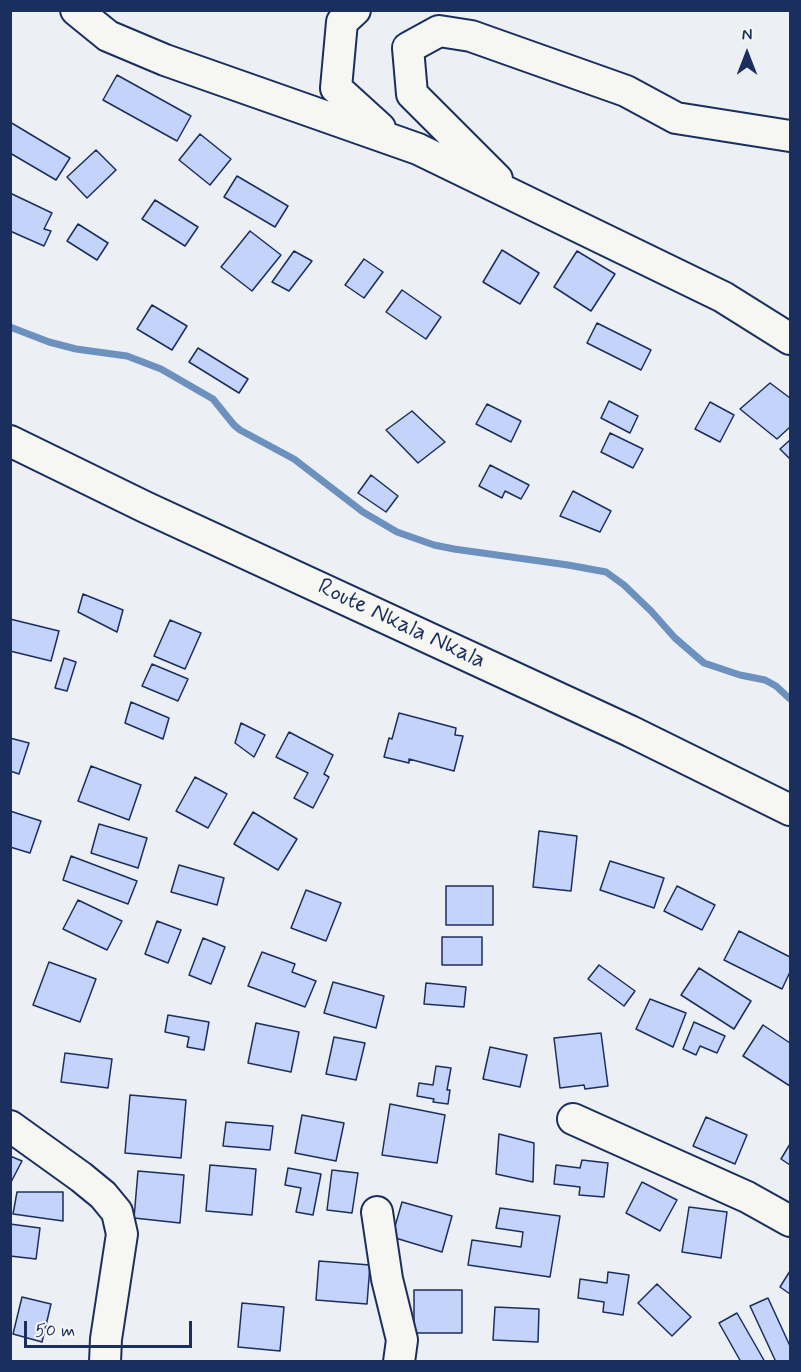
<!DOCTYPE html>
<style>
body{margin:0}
#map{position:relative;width:801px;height:1372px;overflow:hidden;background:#eceff3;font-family:Mynerve,sans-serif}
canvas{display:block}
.frame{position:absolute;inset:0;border:12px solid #1b2f5e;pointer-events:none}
.north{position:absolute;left:717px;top:24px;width:60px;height:60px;-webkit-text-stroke:4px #f6f6f2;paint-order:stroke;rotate:0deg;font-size:16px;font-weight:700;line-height:24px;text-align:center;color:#1b2f5e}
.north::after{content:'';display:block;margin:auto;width:21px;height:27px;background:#1b2f5e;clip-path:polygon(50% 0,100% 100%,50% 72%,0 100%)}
.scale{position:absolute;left:24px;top:1321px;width:168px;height:27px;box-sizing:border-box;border:3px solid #1b2f5e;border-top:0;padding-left:8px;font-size:18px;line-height:21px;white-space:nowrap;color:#1b2f5e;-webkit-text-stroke:4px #f6f6f2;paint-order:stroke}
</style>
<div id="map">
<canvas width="801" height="1372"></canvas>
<div class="frame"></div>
<div class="north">N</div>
<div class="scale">50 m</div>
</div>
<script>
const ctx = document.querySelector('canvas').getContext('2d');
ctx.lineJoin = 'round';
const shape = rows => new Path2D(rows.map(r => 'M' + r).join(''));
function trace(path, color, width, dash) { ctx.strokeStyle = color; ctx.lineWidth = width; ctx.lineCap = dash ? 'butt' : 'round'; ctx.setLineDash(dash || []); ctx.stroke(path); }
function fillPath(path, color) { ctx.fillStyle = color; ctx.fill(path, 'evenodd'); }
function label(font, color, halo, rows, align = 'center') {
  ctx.font = font + ' Mynerve,sans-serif'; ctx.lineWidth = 4.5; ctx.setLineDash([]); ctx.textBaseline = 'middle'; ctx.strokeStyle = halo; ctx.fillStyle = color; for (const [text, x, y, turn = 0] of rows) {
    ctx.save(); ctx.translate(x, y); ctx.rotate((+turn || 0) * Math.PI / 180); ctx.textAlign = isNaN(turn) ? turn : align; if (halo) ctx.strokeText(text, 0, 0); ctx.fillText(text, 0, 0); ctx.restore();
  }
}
const stream = shape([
 [10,327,49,342,76,349,127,356,161,369,213,399,234,425,240,430,294,459,363,512,397,532,434,545,454,549,568,565,606,572,624,585,651,611,675,638,704,663,740,675,765,680,776,686,790,699]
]);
const building = shape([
 [117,75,191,116,177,141,103,100,117,75],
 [10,122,70,158,56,180,10,153,10,122],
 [200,134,231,159,210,185,179,160,200,134],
 [96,150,116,170,87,198,67,177,96,150],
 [237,176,288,206,275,227,224,197,237,176],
 [10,193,52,213,44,229,51,231,44,246,10,231,10,193],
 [155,200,198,227,185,246,142,219,155,200],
 [78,224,108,243,97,260,67,241,78,224],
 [250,231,281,255,252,291,221,267,250,231],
 [502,250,539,273,520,304,483,282,502,250],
 [294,251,312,261,289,291,272,282,294,251],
 [577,251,615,274,591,311,554,287,577,251],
 [364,259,383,272,364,298,345,285,364,259],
 [402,290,441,317,426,339,386,312,402,290],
 [152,305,187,326,172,350,137,329,152,305],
 [597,323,651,350,641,370,587,343,597,323],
 [198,348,248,379,239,393,189,362,198,348],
 [770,383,790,398,790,427,777,439,740,409,770,383],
 [609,401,638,416,630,433,601,418,609,401],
 [710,402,734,415,720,442,695,429,710,402],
 [487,404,521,421,511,442,476,424,487,404],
 [412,411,445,442,418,463,386,430,412,411],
 [610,433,643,449,633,468,601,452,610,433],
 [790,440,790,459,780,449,790,440],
 [490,465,529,485,521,499,505,491,502,498,479,486,490,465],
 [371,475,398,496,386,512,358,493,371,475],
 [573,491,611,511,600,532,560,516,573,491],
 [83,594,123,610,117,632,78,612,83,594],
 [10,619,59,631,51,661,10,651,10,619],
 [170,620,201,633,185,669,154,656,170,620],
 [64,658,76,662,67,691,55,688,64,658],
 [152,664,188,679,178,701,142,686,152,664],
 [131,702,169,718,163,739,125,723,131,702],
 [399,713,456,728,455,735,463,736,454,771,409,759,409,763,384,757,389,738,392,739,399,713],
 [241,723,265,735,254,757,235,743,241,723],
 [289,732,333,755,324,774,329,777,313,808,294,798,308,773,276,757,289,732],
 [10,738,29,743,19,774,10,771,10,738],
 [91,766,141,785,129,820,78,801,91,766],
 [195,777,227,794,208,828,176,811,195,777],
 [10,811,41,821,30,853,10,847,10,811],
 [253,812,297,839,278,870,234,844,253,812],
 [99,824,147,838,138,868,91,853,99,824],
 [539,831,577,836,571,891,533,887,539,831],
 [71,856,137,881,128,904,63,880,71,856],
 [610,861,664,878,654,908,600,890,610,861],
 [179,865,224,878,217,905,171,892,179,865],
 [446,886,493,886,493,925,446,925,446,886],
 [677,886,715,905,702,930,664,911,677,886],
 [306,890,341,903,326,941,291,928,306,890],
 [78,900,122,921,107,950,63,929,78,900],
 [157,921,181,930,168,963,145,954,157,921],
 [739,931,790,957,790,972,782,989,724,960,739,931],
 [442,937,482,937,482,965,442,965,442,937],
 [203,938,225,947,211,984,189,975,203,938],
 [262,952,295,964,292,972,316,981,305,1007,248,986,262,952],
 [49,962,96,979,80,1022,33,1005,49,962],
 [599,965,635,991,624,1006,588,979,599,965],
 [699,968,751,1001,734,1029,681,995,699,968],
 [333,982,384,996,376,1028,324,1013,333,982],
 [426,983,466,987,464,1007,424,1004,426,983],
 [650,999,686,1013,673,1047,636,1029,650,999],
 [168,1015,209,1022,204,1050,187,1047,189,1037,165,1032,168,1015],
 [694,1022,725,1036,717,1053,700,1046,696,1055,683,1049,694,1022],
 [256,1023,299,1032,291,1072,248,1063,256,1023],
 [763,1025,790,1043,790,1086,743,1056,763,1025],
 [601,1033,608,1086,585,1089,584,1085,560,1088,554,1038,601,1033],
 [334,1037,365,1043,356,1080,326,1074,334,1037],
 [490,1047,527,1055,520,1087,483,1079,490,1047],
 [65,1053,112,1059,108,1088,61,1082,65,1053],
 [436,1066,451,1068,447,1090,450,1090,448,1104,433,1102,434,1099,417,1096,419,1083,433,1085,436,1066],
 [130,1095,186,1100,181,1158,125,1153,130,1095],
 [390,1104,445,1115,437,1163,382,1155,390,1104],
 [302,1115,344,1123,336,1161,295,1153,302,1115],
 [706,1117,747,1135,735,1164,693,1146,706,1117],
 [226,1122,273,1126,270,1150,223,1146,226,1122],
 [499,1134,534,1143,533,1182,496,1174,499,1134],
 [790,1144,790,1165,781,1159,790,1144],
 [10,1156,22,1161,10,1184,10,1156],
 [582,1160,608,1163,604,1197,579,1195,580,1187,554,1184,556,1165,580,1168,582,1160],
 [210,1165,256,1169,252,1215,206,1211,210,1165],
 [288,1168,321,1174,313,1215,296,1212,301,1188,285,1185,288,1168],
 [332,1170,358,1173,352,1213,327,1210,332,1170],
 [138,1171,184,1175,180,1223,134,1218,138,1171],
 [642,1182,677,1200,660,1231,626,1213,642,1182],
 [17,1192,63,1192,63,1221,13,1214,17,1192],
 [402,1202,452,1216,442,1252,392,1237,402,1202],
 [689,1207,727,1212,721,1258,682,1252,689,1207],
 [500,1208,560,1216,550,1277,468,1265,472,1240,521,1247,523,1232,496,1228,500,1208],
 [10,1224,40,1228,36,1259,10,1256,10,1224],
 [319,1261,370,1265,367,1304,316,1300,319,1261],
 [790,1271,790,1294,780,1287,790,1271],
 [608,1272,629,1275,623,1315,603,1312,604,1302,578,1298,580,1279,607,1283,608,1272],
 [657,1284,691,1317,672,1336,638,1303,657,1284],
 [414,1290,462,1290,462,1333,414,1333,414,1290],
 [22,1297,51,1304,42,1342,13,1334,22,1297],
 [768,1298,790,1346,790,1362,776,1362,750,1306,768,1298],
 [242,1303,284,1307,280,1351,238,1347,242,1303],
 [495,1307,539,1309,538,1342,493,1340,495,1307],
 [737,1313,765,1362,741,1362,719,1323,737,1313]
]);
const minor = shape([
 [76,10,108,36,165,60,418,149,723,297,790,339],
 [355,10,342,22,336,88,380,128],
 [497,179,412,94,408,48,439,31,471,36,626,91,676,118,790,136],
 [10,441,145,507,630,731,790,810],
 [573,1119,747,1197,790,1221],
 [10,1126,81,1177,103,1195,117,1212,122,1234,106,1339,105,1362],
 [377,1212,387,1279,402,1340,399,1362]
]);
const streetNames = [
 ["Route Nkala Nkala",401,625,25]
];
trace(stream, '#6d91be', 7);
fillPath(building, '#c3d3f9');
trace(building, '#1b2f5e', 1.5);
trace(minor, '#1b2f5e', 34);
trace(minor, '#f6f6f2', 30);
label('24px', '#1b2f5e', '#f6f6f2', streetNames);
</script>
